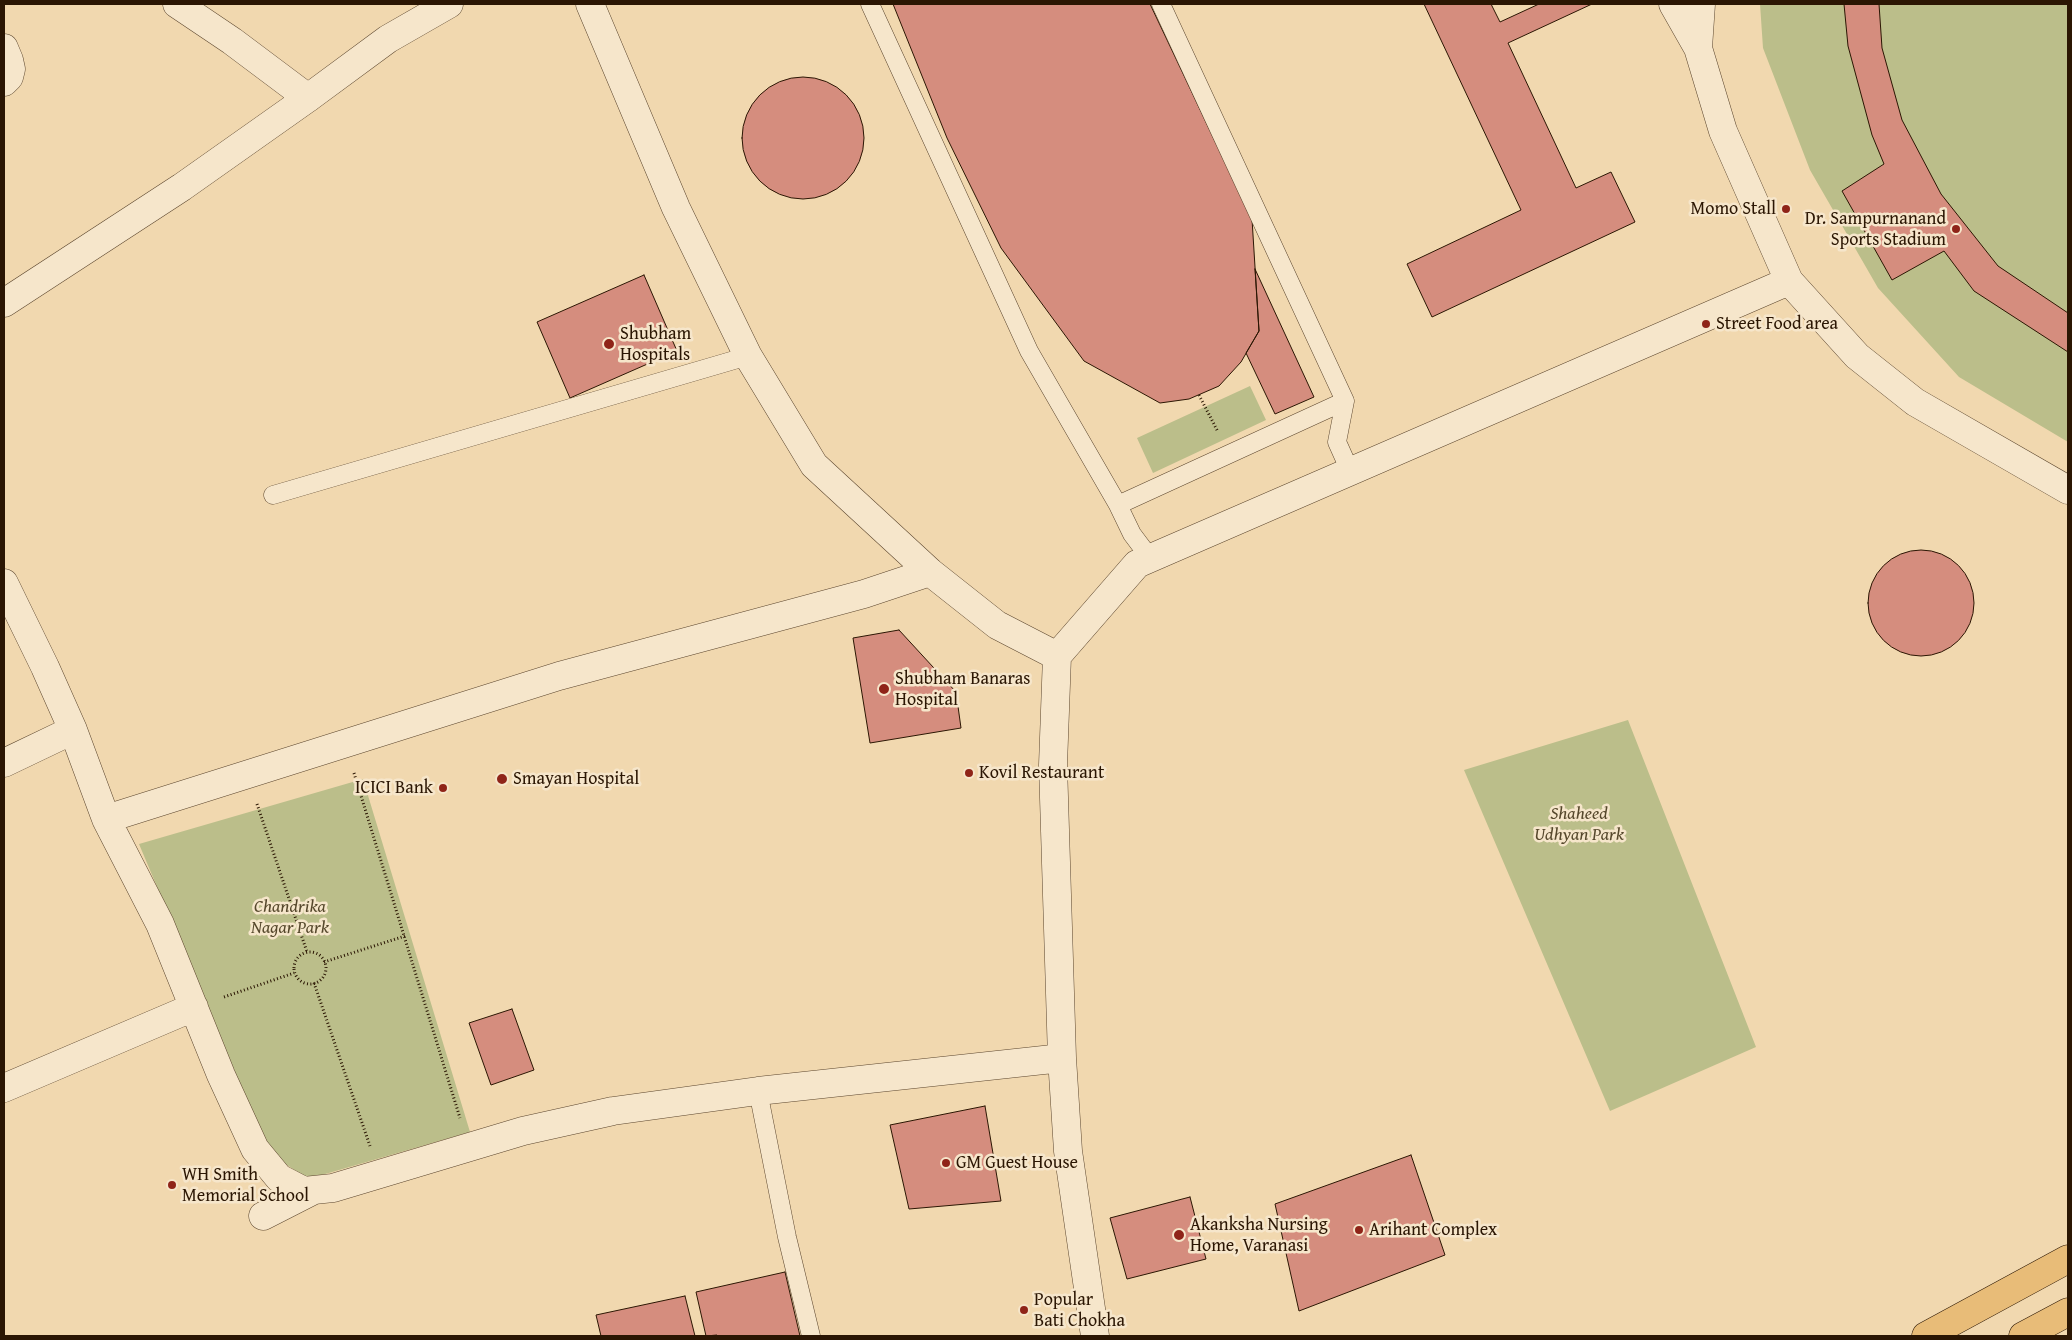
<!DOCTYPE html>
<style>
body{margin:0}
#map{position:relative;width:2072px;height:1340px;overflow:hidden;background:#f1d8af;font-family:"Gentium Book Plus",serif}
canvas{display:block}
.frame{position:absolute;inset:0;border:5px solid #2b1603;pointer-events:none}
</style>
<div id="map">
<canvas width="2072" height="1340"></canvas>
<div class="frame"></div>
</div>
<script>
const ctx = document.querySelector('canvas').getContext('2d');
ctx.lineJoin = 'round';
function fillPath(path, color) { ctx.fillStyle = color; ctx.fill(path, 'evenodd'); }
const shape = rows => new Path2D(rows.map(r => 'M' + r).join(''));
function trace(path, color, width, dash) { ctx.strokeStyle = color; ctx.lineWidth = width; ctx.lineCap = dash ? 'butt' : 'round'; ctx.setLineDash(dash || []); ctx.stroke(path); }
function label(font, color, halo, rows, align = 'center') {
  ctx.font = font + ' "Gentium Book Plus",serif'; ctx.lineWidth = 5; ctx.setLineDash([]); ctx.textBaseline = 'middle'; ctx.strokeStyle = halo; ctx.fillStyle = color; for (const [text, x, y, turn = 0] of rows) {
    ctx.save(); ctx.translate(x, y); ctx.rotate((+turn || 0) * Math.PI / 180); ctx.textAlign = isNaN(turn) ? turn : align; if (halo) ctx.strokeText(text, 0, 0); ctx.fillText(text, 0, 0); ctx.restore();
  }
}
const green = shape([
 [1760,4,2068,4,2068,442,1959,377,1878,288,1810,170,1763,48],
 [1250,386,1266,420,1153,473,1137,438],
 [1628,720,1756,1047,1610,1111,1464,770],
 [363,779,470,1132,308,1179,269,1153,139,844]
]);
const building = shape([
 [893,4,1150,4,1252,219,1259,331,1241,362,1219,386,1189,399,1160,403,1084,361,1001,248,947,138,893,4],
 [1424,4,1491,4,1500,22,1539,4,1592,4,1508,43,1576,188,1611,172,1635,222,1432,317,1407,264,1521,210,1424,4],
 [1844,4,1879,4,1882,48,1902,120,1941,194,1998,266,2068,313,2068,352,1974,291,1944,251,1892,280,1842,191,1884,164,1872,135,1848,46,1844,4],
 '742 138a61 61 0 1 1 122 0a61 61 0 1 1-122 0Z',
 [1255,269,1314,397,1275,414,1246,353,1259,331,1255,269],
 [644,275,677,351,570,398,537,322,644,275],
 '1868 603a53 53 0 1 1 106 0a53 53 0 1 1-106 0Z',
 [899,630,956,692,961,728,870,743,853,638,899,630],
 [512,1009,534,1070,491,1085,469,1023,512,1009],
 [985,1106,1001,1201,909,1209,890,1125,985,1106],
 [1411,1155,1445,1255,1299,1311,1275,1204,1411,1155],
 [1190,1197,1206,1259,1127,1279,1110,1218,1190,1197],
 [785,1272,800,1336,717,1336,717,1335,706,1336,696,1292,785,1272],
 [685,1296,695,1336,601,1336,596,1315,685,1296]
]);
const path = shape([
 [1199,395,1218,432],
 [354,773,460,1118],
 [257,804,307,952],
 '294 968a16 16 0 1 1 32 0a16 16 0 1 1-32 0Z',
 [324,962,405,936],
 [314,983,370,1146],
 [224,997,294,973]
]);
const service = shape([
 [870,4,1029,351,1118,505,1345,401,1161,4],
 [1345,401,1337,442,1350,471],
 [273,495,748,356],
 [1118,505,1132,534,1150,558],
 [758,1091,787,1237,811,1336]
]);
const minor = shape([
 [177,4,232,41,308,98],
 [590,4,676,208,748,356,814,465,930,572,997,625,1057,656,1053,765,1062,1058,1068,1151,1095,1336],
 [1673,4,1698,48],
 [1701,4,1698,48,1723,131,1789,281,1857,356,1915,402,2068,490],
 [4,48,9,60,11,69,9,77,4,82],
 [4,303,182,187,308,98,388,39,449,4],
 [4,583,45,667,73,730,106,819,160,924,221,1075,255,1149,279,1178,304,1191,333,1188,523,1131,613,1111,758,1091,1062,1058],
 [1057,656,1137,564,1789,281],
 [4,763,73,730],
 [106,819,559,676,864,594,930,572],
 [4,1088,194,1007],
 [263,1216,314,1190]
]);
const primary = shape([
 [1926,1336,2068,1259],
 [2023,1336,2068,1312]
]);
const markers = [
 [1786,209,5,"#8f2418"],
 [1956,229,5,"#8f2418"],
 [1706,324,5,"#8f2418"],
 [609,344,6,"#8f2418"],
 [884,689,6,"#8f2418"],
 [969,773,5,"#8f2418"],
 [502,779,6,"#8f2418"],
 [443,788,5,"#8f2418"],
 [946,1163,5,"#8f2418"],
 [172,1185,5,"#8f2418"],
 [1359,1230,5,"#8f2418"],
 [1179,1235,6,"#8f2418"],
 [1024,1310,5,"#8f2418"]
];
const poiNames = [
 ["Momo Stall",1776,209,"right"],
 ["Dr. Sampurnanand",1946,219,"right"],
 ["Sports Stadium",1946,240,"right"],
 ["Street Food area",1716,324],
 ["Shubham",620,334],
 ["Hospitals",620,355],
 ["Shubham Banaras",895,679],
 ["Hospital",895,700],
 ["Kovil Restaurant",979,773],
 ["Smayan Hospital",513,779],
 ["ICICI Bank",433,788,"right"],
 ["GM Guest House",956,1163],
 ["WH Smith",182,1175],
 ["Memorial School",182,1196],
 ["Akanksha Nursing",1190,1225],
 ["Home, Varanasi",1190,1246],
 ["Arihant Complex",1369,1230],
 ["Popular",1034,1300],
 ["Bati Chokha",1034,1321]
];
const parkNames = [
 ["Shaheed",1579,814],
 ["Udhyan Park",1579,835],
 ["Chandrika",290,907],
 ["Nagar Park",290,928]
];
fillPath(green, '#bbbe8a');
fillPath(building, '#d58d7e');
trace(building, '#2b1603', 1);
trace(service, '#5c462e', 19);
trace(minor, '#5c462e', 29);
trace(primary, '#2b1603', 29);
trace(path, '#2b1603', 3, [1, 2.5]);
trace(service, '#f6e6cb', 18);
trace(minor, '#f6e6cb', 28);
trace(primary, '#e8bc78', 28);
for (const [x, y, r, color] of markers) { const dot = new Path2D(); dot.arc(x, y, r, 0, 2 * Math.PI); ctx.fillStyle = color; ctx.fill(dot); trace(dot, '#f6e6cb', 2); }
label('18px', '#2b1603', '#f6e6cb', poiNames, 'left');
label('italic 18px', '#56482c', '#f6e6cb', parkNames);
</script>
